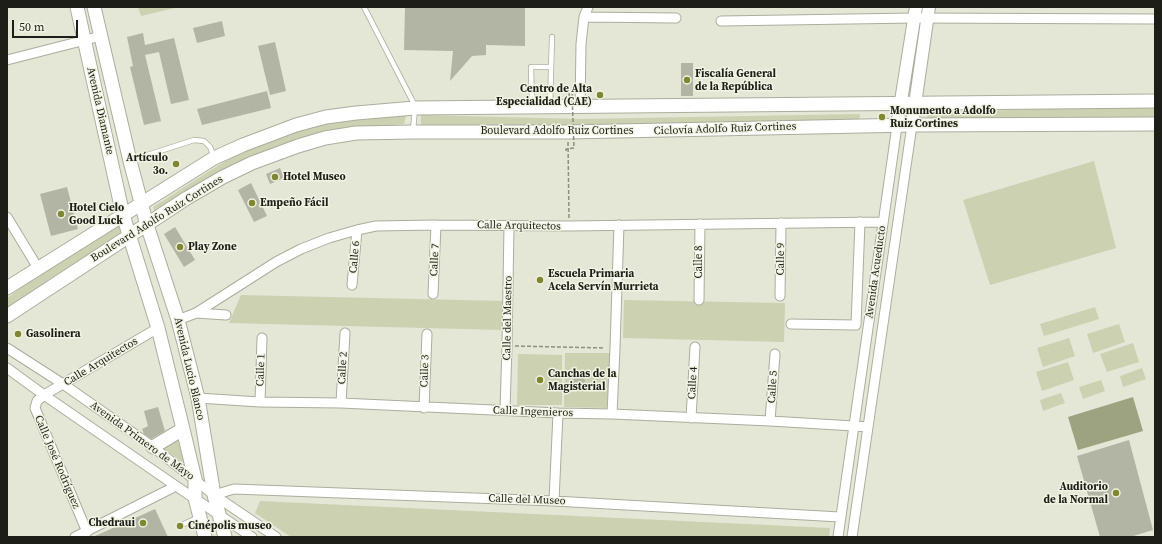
<!DOCTYPE html>
<meta charset="utf-8">
<style>
body{margin:0}
#map{position:relative;width:1162px;height:544px;overflow:hidden;background:#e4e7d6;font-family:"Source Serif 4",serif}
canvas{display:block}
.frame{position:absolute;inset:0;border:8px solid #1d1e18;pointer-events:none}
.scale{position:absolute;left:12px;top:20px;width:66px;height:18px;box-sizing:border-box;border:2px solid #1d1e18;border-top:0;padding-left:5px;font-size:12px;line-height:14px;white-space:nowrap;color:#1d1e18;-webkit-text-stroke:3px #f1f4e3;paint-order:stroke}
</style>
<div id="map">
<canvas width="1162" height="544"></canvas>
<div class="frame"></div>
<div class="scale">50 m</div>
</div>
<script>
const ctx = document.querySelector('canvas').getContext('2d');
ctx.lineJoin = 'round';
function fillPath(path, color) { ctx.fillStyle = color; ctx.fill(path, 'evenodd'); }
const shape = rows => new Path2D(rows.map(r => 'M' + r).join(''));
function trace(path, color, width, dash) { ctx.strokeStyle = color; ctx.lineWidth = width; ctx.lineCap = dash ? 'butt' : 'round'; ctx.setLineDash(dash || []); ctx.stroke(path); }
function label(font, color, halo, rows, align = 'center') {
  ctx.font = font + ' "Source Serif 4",serif'; ctx.lineWidth = 3; ctx.setLineDash([]); ctx.textBaseline = 'middle'; ctx.strokeStyle = halo; ctx.fillStyle = color; for (const [text, x, y, turn = 0] of rows) {
    ctx.save(); ctx.translate(x, y); ctx.rotate((+turn || 0) * Math.PI / 180); ctx.textAlign = isNaN(turn) ? turn : align; if (halo) ctx.strokeText(text, 0, 0); ctx.fillText(text, 0, 0); ctx.restore();
  }
}
const green = shape([
 [138,7,179,7,141,16],
 [1093,107,1155,107,1155,119,926,125,928,113],
 [860,114,859,122,421,127,421,115,580,119],
 [406,116,404,124,350,128,299,141,156,218,153,207,244,149,297,129,351,117],
 [1094,161,1116,248,990,285,963,200],
 [122,223,124,232,51,278,7,311,7,298,45,271],
 [241,295,505,301,503,330,229,323],
 [624,300,785,303,784,342,623,338],
 [1095,307,1099,319,1044,336,1040,324],
 [1119,324,1125,342,1093,353,1087,334],
 [1069,338,1075,356,1043,367,1037,348],
 [1133,343,1139,362,1107,372,1100,354],
 [565,353,610,353,607,408,564,407],
 [518,354,562,355,562,405,517,405],
 [1068,362,1074,380,1042,391,1036,372],
 [1142,368,1146,379,1123,387,1120,376],
 [1101,380,1105,391,1083,399,1079,387],
 [1061,393,1065,403,1043,411,1040,400],
 [177,438,185,464,163,448],
 [260,501,830,528,829,537,291,537,255,513]
]);
const water = shape([
 [1133,397,1143,431,1078,450,1068,417]
]);
const building = shape([
 [405,7,525,7,525,46,486,45,486,55,472,56,450,81,453,51,404,50],
 [222,21,225,36,197,43,193,28],
 [143,33,145,45,174,38,189,100,171,104,159,52,145,55,161,121,144,125,130,67,133,66,127,37],
 [275,42,286,91,270,95,258,46],
 [681,63,693,63,693,96,681,96],
 [267,91,271,108,202,125,197,109],
 [280,168,284,178,270,184,266,174],
 [251,183,267,216,254,222,238,190],
 [67,187,78,229,51,236,40,194],
 [175,227,195,260,184,267,164,234],
 '573 382a6 6 0 1 1 12 0a6 6 0 1 1-12 0Z',
 [158,407,165,431,151,439,144,434,142,429,148,426,144,411],
 [1129,440,1153,530,1130,537,1100,537,1077,456],
 [155,509,168,537,93,537]
]);
const path = shape([
 [568,142,569,218],
 [515,346,605,348]
]);
const service = shape([
 [364,7,412,100,415,108,413,130],
 [532,105,531,67,551,67],
 [550,106,552,37],
 [132,160,194,140,204,141,210,147,214,157],
 [184,524,199,517]
]);
const minor = shape([
 [584,17,676,18],
 [721,21,914,18,1155,19],
 [7,60,101,36],
 [580,106,581,44,584,17,588,7],
 [7,217,38,268],
 [352,285,357,230],
 [433,294,436,225],
 [780,296,781,223],
 [699,300,700,224],
 [196,313,226,315],
 [178,320,196,313,276,262,301,249,329,238,357,230,376,226,436,225,569,226,883,222],
 [791,324,856,325,860,222],
 [7,348,63,384,153,447,214,495,276,537],
 [7,368,44,395,176,486,252,537],
 [198,398,260,402,341,403,558,413,612,414,770,421,854,426,868,427],
 [260,402,262,338],
 [341,403,345,333],
 [424,408,427,334],
 [505,410,507,346,509,225],
 [612,414,615,348,619,225],
 [691,418,695,347],
 [770,421,775,354],
 [214,495,234,489,554,501,840,517],
 [554,501,558,413],
 [87,532,35,408,37,401,44,395,158,328],
 [75,537,176,486],
 [838,537,897,126],
 [852,537,912,125]
]);
const tertiary = shape([
 [912,125,929,7],
 [897,126,916,7]
]);
const secondary = shape([
 [77,7,123,215,158,328,183,429,195,479,195,498,205,537],
 [94,7,130,161,147,225,178,320,198,398,214,495,225,537],
 [7,288,214,158,243,145,296,125,326,117,356,113,415,108,1155,101],
 [7,316,187,198,223,177,252,163,298,146,325,138,356,133,413,132,568,132,912,125,1155,124],
 [153,447,183,429]
]);
const pathBridge = shape([
 [566,151,566,149,574,148,572,94,569,94,570,101]
]);
const markers = [
 [687,80,4,"#7f8733"],
 [600,95,4,"#7f8733"],
 [882,117,4,"#7f8733"],
 [176,164,4,"#7f8733"],
 [275,177,4,"#7f8733"],
 [252,203,4,"#7f8733"],
 [61,214,4,"#7f8733"],
 [180,247,4,"#7f8733"],
 [540,280,4,"#7f8733"],
 [18,334,4,"#7f8733"],
 [540,380,4,"#7f8733"],
 [1116,493,4,"#7f8733"],
 [143,523,4,"#7f8733"],
 [180,526,4,"#7f8733"]
];
const poiNames = [
 ["Fiscalía General",695,74],
 ["de la República",695,87],
 ["Centro de Alta",592,89,"right"],
 ["Especialidad (CAE)",592,102,"right"],
 ["Monumento a Adolfo",890,111],
 ["Ruiz Cortines",890,124],
 ["Artículo",168,158,"right"],
 ["3o.",168,171,"right"],
 ["Hotel Museo",283,177],
 ["Empeño Fácil",260,203],
 ["Hotel Cielo",69,208],
 ["Good Luck",69,221],
 ["Play Zone",188,247],
 ["Escuela Primaria",548,274],
 ["Acela Servín Murrieta",548,287],
 ["Gasolinera",26,334],
 ["Canchas de la",548,374],
 ["Magisterial",548,387],
 ["Auditorio",1108,487,"right"],
 ["de la Normal",1108,500,"right"],
 ["Chedraui",135,523,"right"],
 ["Cinépolis museo",188,526]
];
const streetNames = [
 ["Avenida Diamante",100,111,77],
 ["Ciclovía Adolfo Ruiz Cortines",725,129,-2],
 ["Boulevard Adolfo Ruiz Cortines",557,131],
 ["Boulevard Adolfo Ruiz Cortines",157,219,-32],
 ["Calle Arquitectos",519,226,1],
 ["Calle 6",355,257,-85],
 ["Calle 9",781,259,-89],
 ["Calle 7",435,260,-87],
 ["Calle 8",699,262,-90],
 ["Avenida Acueducto",876,272,-82],
 ["Calle del Maestro",508,318,-89],
 ["Calle Arquitectos",101,362,-31],
 ["Calle 2",343,368,-87],
 ["Avenida Lucio Blanco",189,369,77],
 ["Calle 1",261,370,-88],
 ["Calle 3",425,371,-88],
 ["Calle 4",693,383,-87],
 ["Calle 5",773,387,-86],
 ["Calle Ingenieros",533,412,2],
 ["Avenida Primero de Mayo",142,441,36],
 ["Calle José Rodríguez",57,462,67],
 ["Calle del Museo",527,500,2]
];
fillPath(green, '#ccd1b2');
fillPath(water, '#9da380');
fillPath(building, '#b2b5a4');
trace(service, '#abad9d', 6);
trace(minor, '#abad9d', 11);
trace(tertiary, '#abad9d', 14);
trace(secondary, '#abad9d', 15);
trace(path, '#8d8f83', 1.5, [4, 2]);
trace(service, '#fff', 4.5);
trace(minor, '#fff', 9);
trace(tertiary, '#fff', 12);
trace(secondary, '#fff', 13);
trace(pathBridge, '#8d8f83', 1.5, [4, 2]);
for (const [x, y, r, color] of markers) { const dot = new Path2D(); dot.arc(x, y, r, 0, 2 * Math.PI); ctx.fillStyle = color; ctx.fill(dot); trace(dot, '#f1f4e3', 1.5); }
label('bold 11px', '#1d1e18', '#f1f4e3', poiNames, 'left');
label('11px', '#1d1e18', '#f1f4e3', streetNames);
</script>
